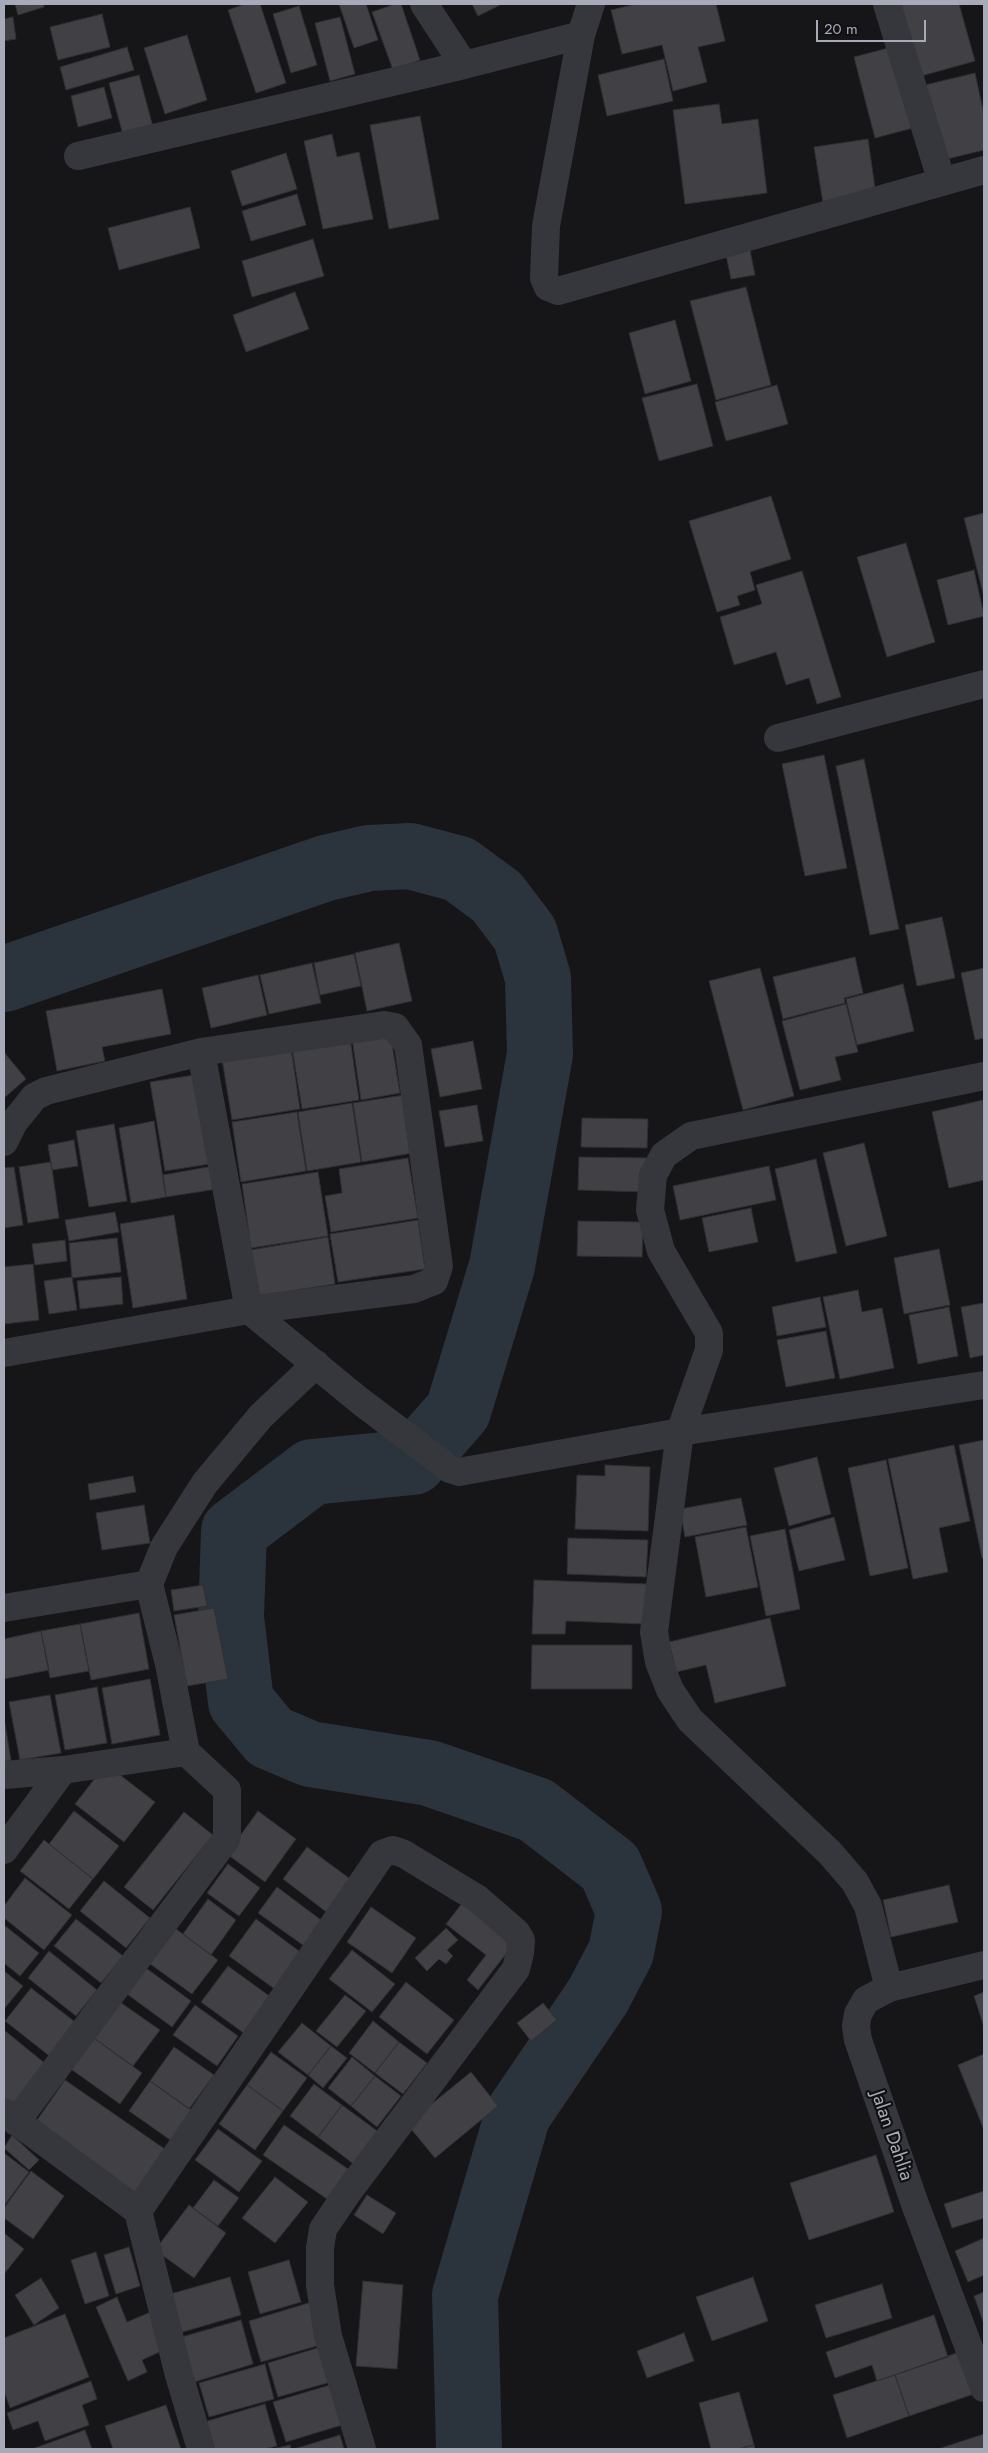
<!DOCTYPE html>
<style>
body{margin:0}
#map{position:relative;width:988px;height:2453px;overflow:hidden;background:#161518;font-family:Jost,sans-serif}
canvas{display:block}
.frame{position:absolute;inset:0;border:5px solid #a7abb8;pointer-events:none}
.scale{position:absolute;left:816px;top:20px;width:110px;height:22px;box-sizing:border-box;border:2px solid #a7abb8;border-top:0;padding-left:6px;font-size:15px;line-height:18px;white-space:nowrap;color:#a7abb8;-webkit-text-stroke:4px #111013;paint-order:stroke}
</style>
<div id="map">
<canvas width="988" height="2453"></canvas>
<div class="frame"></div>
<div class="scale">20 m</div>
</div>
<script>
const ctx = document.querySelector('canvas').getContext('2d');
ctx.lineJoin = 'round';
const shape = rows => new Path2D(rows.map(r => 'M' + r).join(''));
function trace(path, color, width, dash) { ctx.strokeStyle = color; ctx.lineWidth = width; ctx.lineCap = dash ? 'butt' : 'round'; ctx.setLineDash(dash || []); ctx.stroke(path); }
function fillPath(path, color) { ctx.fillStyle = color; ctx.fill(path, 'evenodd'); }
function label(font, color, halo, rows, align = 'center') {
  ctx.font = font + ' Jost,sans-serif'; ctx.lineWidth = 4.5; ctx.setLineDash([]); ctx.textBaseline = 'middle'; ctx.strokeStyle = halo; ctx.fillStyle = color; for (const [text, x, y, turn = 0] of rows) {
    ctx.save(); ctx.translate(x, y); ctx.rotate((+turn || 0) * Math.PI / 180); ctx.textAlign = isNaN(turn) ? turn : align; if (halo) ctx.strokeText(text, 0, 0); ctx.fillText(text, 0, 0); ctx.restore();
  }
}
const river = shape([
 [4,979,326,868,369,858,410,856,459,869,497,897,525,934,538,978,540,1054,502,1266,458,1411,413,1462,312,1472,234,1531,231,1617,241,1702,270,1737,310,1754,429,1773,536,1810,610,1867,629,1911,621,1952,598,1996,518,2114,465,2295,469,2449]
]);
const building = shape([
 [15,4,43,4,44,7,18,15,15,4],
 [245,4,260,4,286,83,256,93,228,10,245,4],
 [339,4,366,4,378,40,354,48,339,4],
 [395,4,401,4,420,60,393,70,372,12,395,4],
 [472,4,502,4,478,16,472,4],
 [636,4,716,4,725,41,698,47,707,82,673,91,662,45,622,54,611,10,636,4],
 [893,4,959,4,975,61,914,78,893,4],
 [299,6,317,65,291,73,273,14,299,6],
 [102,14,110,47,58,60,50,27,102,14],
 [13,17,16,39,4,41,4,19,13,17],
 [340,17,355,74,330,81,315,23,340,17],
 [187,35,207,100,165,114,144,48,187,35],
 [896,46,917,127,875,138,854,57,896,46],
 [127,47,134,70,66,90,60,67,127,47],
 [664,59,673,101,607,116,598,75,664,59],
 [975,73,984,115,984,150,943,160,925,85,975,73],
 [139,75,153,127,123,135,109,83,139,75],
 [104,87,112,118,78,127,71,96,104,87],
 [719,104,722,124,758,119,767,193,685,204,673,110,719,104],
 [420,116,439,219,389,229,370,125,420,116],
 [332,134,337,157,359,152,373,219,323,229,304,141,332,134],
 [868,139,876,195,823,203,814,147,868,139],
 [286,153,297,189,242,206,231,171,286,153],
 [297,194,306,225,251,241,242,211,297,194],
 [190,207,200,248,119,270,108,228,190,207],
 [313,239,324,276,252,297,242,261,313,239],
 [749,245,755,275,731,279,725,250,749,245],
 [746,287,771,385,716,400,690,301,746,287],
 [295,292,309,329,246,352,233,315,295,292],
 [675,320,691,381,645,394,629,333,675,320],
 [697,384,713,446,659,461,642,398,697,384],
 [777,385,788,424,726,441,715,402,777,385],
 [771,496,791,559,750,572,755,590,737,596,740,605,717,612,689,521,771,496],
 [984,513,984,597,964,518,984,513],
 [906,543,935,642,887,657,857,557,906,543],
 [974,570,984,616,948,625,937,580,974,570],
 [802,571,841,697,817,704,809,678,786,685,776,652,734,665,720,617,762,604,756,585,802,571],
 [824,755,847,868,805,876,782,764,824,755],
 [864,759,899,929,870,935,836,766,864,759],
 [942,917,955,978,917,986,905,925,942,917],
 [399,943,412,1001,367,1011,355,953,399,943],
 [354,954,361,986,320,995,314,963,354,954],
 [855,957,863,993,844,998,845,1003,783,1019,773,977,855,957],
 [312,963,321,1003,269,1014,260,975,312,963],
 [760,968,794,1096,743,1110,709,981,760,968],
 [984,968,984,1038,975,1040,961,973,984,968],
 [258,975,267,1015,211,1028,202,988,258,975],
 [903,984,914,1031,857,1045,846,999,903,984],
 [162,989,171,1034,102,1047,105,1061,57,1071,46,1011,162,989],
 [846,1004,858,1052,835,1057,841,1080,800,1090,782,1021,846,1004],
 [390,1032,400,1093,361,1100,352,1038,390,1032],
 [350,1038,359,1100,302,1109,292,1048,350,1038],
 [473,1041,482,1089,440,1097,431,1049,473,1041],
 [291,1048,300,1109,232,1120,222,1059,291,1048],
 [4,1052,26,1079,4,1098,4,1052],
 [201,1074,216,1163,165,1171,150,1082,201,1074],
 [404,1095,412,1153,362,1162,353,1103,404,1095],
 [983,1100,984,1180,949,1188,932,1112,983,1100],
 [352,1103,361,1162,307,1171,298,1112,352,1103],
 [477,1105,483,1141,445,1147,439,1111,477,1105],
 [297,1112,306,1171,241,1182,232,1122,297,1112],
 [582,1118,648,1119,647,1148,581,1147,582,1118],
 [154,1121,166,1197,131,1203,119,1128,154,1121],
 [114,1124,127,1201,89,1207,76,1131,114,1124],
 [74,1140,78,1166,52,1170,48,1145,74,1140],
 [864,1143,887,1236,846,1246,823,1153,864,1143],
 [579,1157,648,1158,647,1192,578,1190,579,1157],
 [408,1158,418,1218,331,1232,325,1196,342,1193,339,1169,408,1158],
 [816,1159,837,1253,796,1262,775,1169,816,1159],
 [51,1162,59,1218,28,1223,19,1167,51,1162],
 [219,1165,223,1188,166,1197,163,1175,219,1165],
 [769,1166,776,1200,680,1220,673,1186,769,1166],
 [14,1167,23,1225,4,1228,4,1168,14,1167],
 [318,1172,328,1236,251,1248,242,1184,318,1172],
 [751,1208,758,1242,709,1252,702,1218,751,1208],
 [115,1212,119,1232,69,1241,65,1220,115,1212],
 [174,1215,187,1299,133,1308,120,1224,174,1215],
 [418,1220,425,1269,338,1282,330,1234,418,1220],
 [578,1221,643,1222,642,1257,577,1256,578,1221],
 [328,1237,335,1284,258,1296,250,1250,328,1237],
 [117,1238,121,1272,72,1278,69,1243,117,1238],
 [65,1240,67,1261,35,1265,32,1244,65,1240],
 [939,1249,950,1305,904,1314,894,1258,939,1249],
 [33,1264,39,1320,4,1324,4,1267,33,1264],
 [72,1277,77,1310,49,1314,44,1281,72,1277],
 [121,1277,123,1304,80,1309,77,1281,121,1277],
 [858,1290,862,1312,882,1308,894,1368,840,1379,823,1297,858,1290],
 [820,1297,826,1327,777,1336,772,1307,820,1297],
 [984,1303,984,1355,970,1358,961,1307,984,1303],
 [949,1307,958,1356,918,1364,909,1315,949,1307],
 [826,1331,835,1378,786,1387,777,1340,826,1331],
 [984,1440,984,1558,982,1558,959,1445,984,1440],
 [954,1445,970,1521,939,1528,948,1572,913,1579,888,1459,954,1445],
 [817,1457,831,1514,789,1526,774,1468,817,1457],
 [886,1460,908,1568,870,1576,848,1468,886,1460],
 [605,1465,650,1467,648,1531,575,1529,577,1475,605,1476,605,1465],
 [133,1476,136,1492,90,1500,88,1484,133,1476],
 [741,1498,747,1525,685,1537,680,1509,741,1498],
 [144,1505,150,1543,102,1550,96,1513,144,1505],
 [834,1517,845,1560,799,1571,789,1530,834,1517],
 [746,1527,758,1587,706,1597,695,1537,746,1527],
 [785,1529,800,1609,766,1616,750,1536,785,1529],
 [568,1538,648,1540,646,1577,567,1574,568,1538],
 [534,1580,647,1584,645,1624,566,1621,565,1634,532,1634,534,1580],
 [203,1585,207,1606,174,1611,171,1590,203,1585],
 [214,1608,228,1679,187,1686,174,1615,214,1608],
 [139,1613,149,1669,91,1680,80,1624,139,1613],
 [770,1618,786,1686,715,1703,706,1665,676,1672,669,1642,770,1618],
 [80,1624,89,1671,50,1678,41,1631,80,1624],
 [41,1631,49,1670,4,1679,4,1639,41,1631],
 [532,1645,632,1645,632,1689,531,1689,532,1645],
 [150,1679,160,1735,112,1744,102,1688,150,1679],
 [97,1687,107,1743,65,1750,55,1695,97,1687],
 [50,1695,61,1753,20,1760,9,1702,50,1695],
 [4,1718,11,1760,4,1762,4,1718],
 [106,1764,155,1802,124,1842,75,1804,106,1764],
 [74,1811,119,1846,93,1879,49,1844,74,1811],
 [258,1811,296,1839,265,1882,227,1854,258,1811],
 [184,1812,213,1835,153,1910,124,1887,184,1812],
 [44,1840,93,1879,69,1909,20,1871,44,1840],
 [307,1847,353,1881,329,1914,283,1879,307,1847],
 [228,1864,260,1888,239,1916,207,1893,228,1864],
 [25,1878,72,1915,44,1950,4,1918,4,1906,25,1878],
 [104,1881,150,1918,126,1948,80,1911,104,1881],
 [949,1885,958,1922,891,1937,883,1900,949,1885],
 [277,1887,325,1923,307,1948,258,1913,277,1887],
 [467,1897,519,1937,478,1990,467,1980,486,1955,446,1924,467,1897],
 [208,1899,236,1920,211,1955,183,1934,208,1899],
 [371,1907,416,1938,392,1973,347,1942,371,1907],
 [76,1919,123,1956,101,1983,54,1946,76,1919],
 [256,1919,303,1954,276,1990,229,1956,256,1919],
 [4,1925,39,1953,20,1976,4,1963,4,1925],
 [172,1926,218,1960,192,1994,146,1961,172,1926],
 [446,1928,458,1940,447,1950,453,1956,446,1964,439,1959,427,1971,415,1958,446,1928],
 [352,1950,395,1984,372,2012,329,1979,352,1950],
 [49,1951,97,1990,76,2016,28,1978,49,1951],
 [228,1966,279,2003,252,2039,201,2002,228,1966],
 [146,1968,191,2001,172,2027,127,1994,146,1968],
 [4,1971,23,1986,4,2009,4,1971],
 [406,1982,454,2020,427,2054,379,2017,406,1982],
 [31,1988,79,2025,52,2058,5,2021,31,1988],
 [984,1992,984,2027,974,1996,984,1992],
 [345,1995,366,2011,337,2047,316,2031,345,1995],
 [117,2000,160,2030,133,2066,91,2036,117,2000],
 [543,2003,557,2020,531,2041,517,2023,543,2003],
 [195,2005,238,2036,217,2066,173,2035,195,2005],
 [373,2021,399,2042,375,2073,349,2053,373,2021],
 [302,2023,331,2046,308,2075,278,2052,302,2023],
 [4,2030,47,2065,10,2111,4,2106,4,2030],
 [91,2036,142,2073,120,2104,68,2067,91,2036],
 [399,2042,427,2063,403,2094,375,2073,399,2042],
 [331,2046,347,2058,323,2088,308,2075,331,2046],
 [174,2047,214,2075,189,2109,150,2081,174,2047],
 [271,2052,307,2078,283,2111,247,2085,271,2052],
 [984,2054,984,2130,958,2065,984,2054],
 [352,2057,375,2076,351,2106,328,2088,352,2057],
 [471,2072,498,2106,435,2158,407,2124,471,2072],
 [375,2076,401,2096,377,2127,351,2106,375,2076],
 [65,2080,172,2154,141,2198,35,2123,65,2080],
 [150,2081,197,2114,176,2144,129,2111,150,2081],
 [314,2084,342,2105,318,2137,290,2116,314,2084],
 [247,2085,283,2111,255,2150,219,2124,247,2085],
 [342,2105,380,2133,355,2165,318,2137,342,2105],
 [284,2125,348,2169,327,2199,263,2155,284,2125],
 [218,2129,262,2161,239,2192,195,2160,218,2129],
 [12,2135,39,2160,29,2170,4,2148,12,2135],
 [4,2153,29,2172,4,2206,4,2153],
 [876,2155,894,2212,809,2240,790,2183,876,2155],
 [31,2171,64,2196,33,2239,4,2218,4,2208,31,2171],
 [275,2177,308,2202,275,2243,242,2218,275,2177],
 [214,2180,239,2198,218,2226,193,2208,214,2180],
 [984,2191,984,2218,952,2228,944,2204,984,2191],
 [367,2195,396,2213,383,2234,354,2215,367,2195],
 [189,2205,226,2233,194,2278,155,2250,189,2205],
 [4,2233,24,2249,4,2274,4,2233],
 [984,2238,984,2275,968,2282,955,2251,984,2238],
 [129,2247,140,2286,116,2294,104,2255,129,2247],
 [96,2252,109,2296,85,2304,71,2260,96,2252],
 [289,2260,301,2302,260,2314,248,2272,289,2260],
 [230,2277,241,2315,179,2333,167,2295,230,2277],
 [753,2277,768,2321,712,2341,696,2297,753,2277],
 [41,2278,59,2308,34,2325,15,2295,41,2278],
 [363,2281,403,2285,397,2369,356,2366,363,2281],
 [882,2284,892,2318,826,2338,815,2305,882,2284],
 [984,2292,984,2324,974,2296,984,2292],
 [117,2297,127,2322,153,2311,168,2348,142,2360,147,2372,128,2381,96,2307,117,2297],
 [315,2301,327,2343,261,2362,249,2321,315,2301],
 [65,2314,89,2377,10,2408,4,2391,4,2338,65,2314],
 [934,2315,948,2357,877,2381,872,2365,835,2378,826,2352,934,2315],
 [241,2320,253,2364,191,2383,178,2338,241,2320],
 [684,2333,694,2361,647,2378,637,2351,684,2333],
 [324,2346,334,2381,278,2397,268,2363,324,2346],
 [962,2351,977,2393,909,2416,895,2375,962,2351],
 [265,2364,274,2399,209,2417,199,2383,265,2364],
 [895,2375,909,2416,847,2438,833,2395,895,2375],
 [91,2381,97,2399,82,2405,89,2425,45,2441,38,2421,13,2430,7,2413,91,2381],
 [330,2385,342,2425,286,2442,273,2402,330,2385],
 [739,2392,754,2445,738,2449,711,2449,699,2403,739,2392],
 [265,2404,277,2446,264,2449,211,2449,204,2422,265,2404],
 [166,2405,181,2449,113,2449,105,2426,166,2405],
 [85,2430,92,2449,32,2449,85,2430],
 [984,2434,984,2449,938,2449,984,2434],
 [340,2435,344,2449,294,2449,340,2435],
 [290,2445,291,2449,273,2449,290,2445],
 [754,2445,755,2449,738,2449,754,2445]
]);
const street = shape([
 [424,4,464,65,581,35,591,4],
 [887,4,942,182],
 [581,35,546,226,544,278,548,287,558,291,984,170],
 [78,156,464,65],
 [778,738,984,684],
 [4,1142,14,1122,28,1105,34,1097,46,1091,201,1052,384,1025,395,1027,408,1045,439,1266,434,1281,414,1289,249,1310,201,1052],
 [4,1353,249,1310,360,1401,450,1469,459,1472,680,1432,984,1385],
 [4,1608,149,1584],
 [4,1775,63,1770,186,1752],
 [4,1850,63,1770],
 [984,1965,889,1988,866,2000,858,2014,856,2026,858,2040,915,2204,984,2388],
 [889,1988,868,1906,855,1882,830,1853,690,1720,670,1690,659,1662,654,1632,680,1432,709,1350,709,1333,661,1251,650,1210,653,1175,664,1155,691,1136,984,1076],
 [4,2112,138,2211,179,2375,201,2449],
 [16,2122,227,1838,227,1790,186,1752,169,1664,149,1584,164,1547,205,1483,261,1416,316,1364],
 [138,2211,382,1854,393,1850,404,1854,478,1899,516,1932,521,1940,520,1953,516,1969,348,2192,323,2229,320,2248,320,2285,328,2336,362,2449]
]);
const streetNames = [
 ["Jalan Dahlia",891,2136,71]
];
trace(river, '#2b333c', 66);
fillPath(building, '#404045');
trace(building, '#302f34', 1);
trace(street, '#36373d', 28);
label('19px', '#a7abb8', '#111013', streetNames);
</script>
